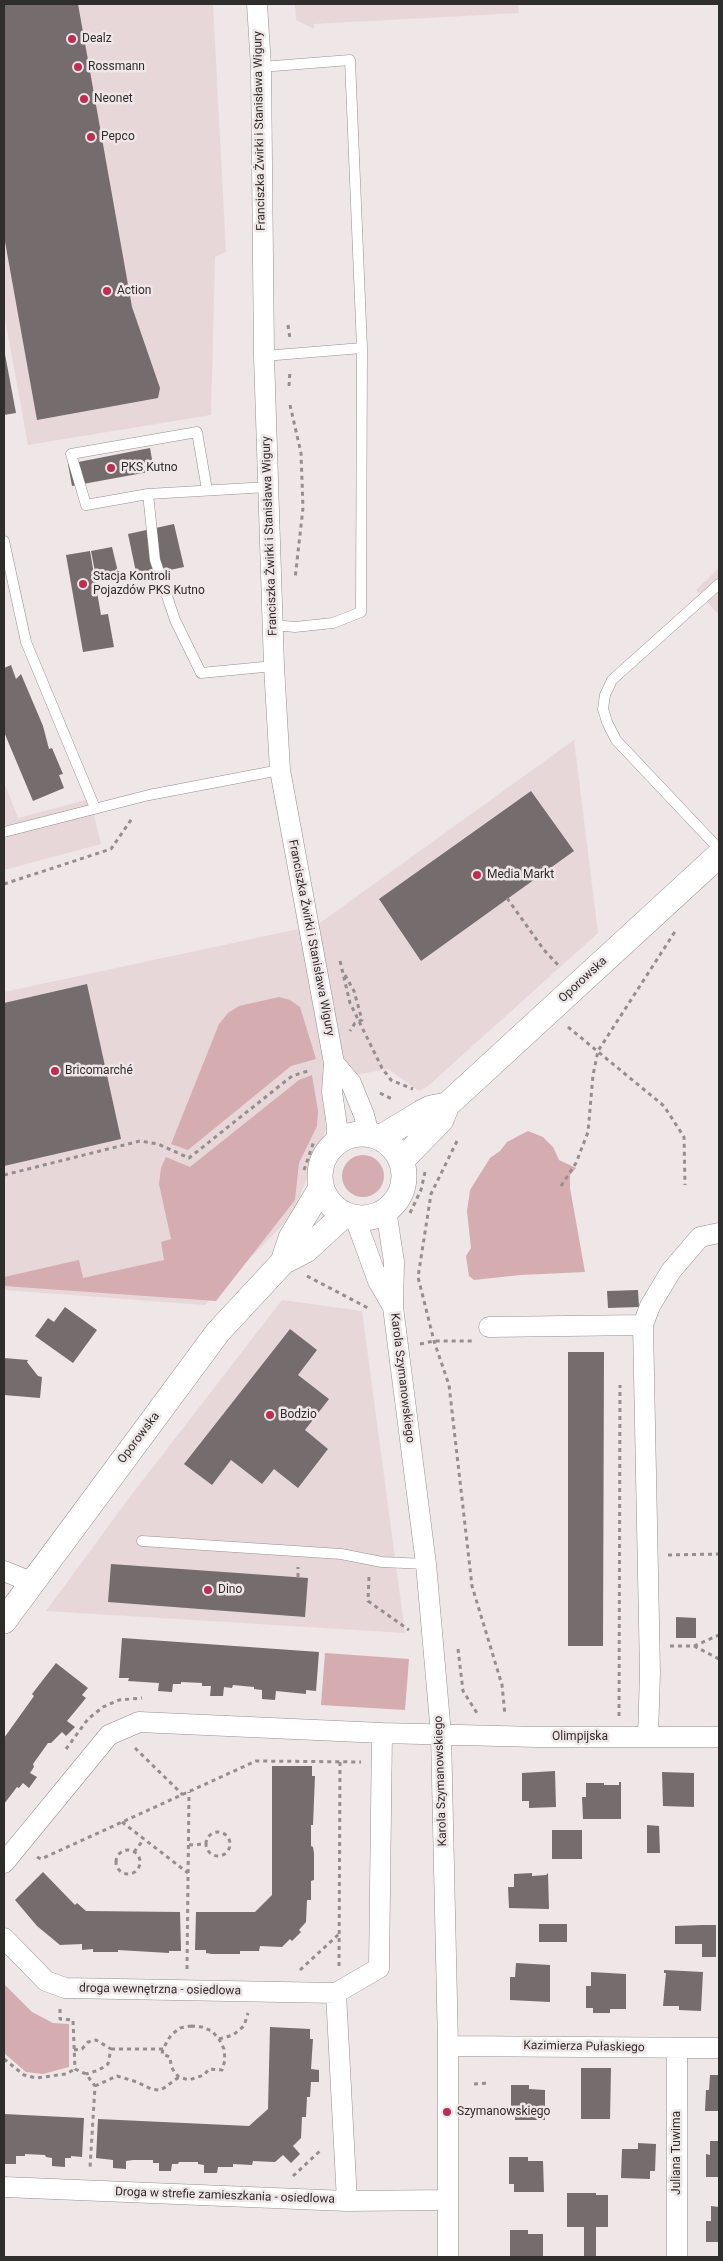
<!DOCTYPE html>
<meta charset="utf-8">
<style>
body{margin:0}
#map{position:relative;width:723px;height:2261px;overflow:hidden;background:#efe6e7;font-family:Roboto,sans-serif}
canvas{display:block}
.frame{position:absolute;inset:0;border:5px solid #302d2d;pointer-events:none}
</style>
<div id="map">
<canvas width="723" height="2261"></canvas>
<div class="frame"></div>
</div>
<script>
const ctx = document.querySelector('canvas').getContext('2d');
ctx.lineJoin = 'round';
function fillPath(path, color) { ctx.fillStyle = color; ctx.fill(path, 'evenodd'); }
const shape = rows => new Path2D(rows.map(r => 'M' + r).join(''));
function trace(path, color, width, dash) { ctx.strokeStyle = color; ctx.lineWidth = width; ctx.lineCap = dash ? 'butt' : 'round'; ctx.setLineDash(dash || []); ctx.stroke(path); }
function label(font, color, halo, rows, align = 'center') {
  ctx.font = font + ' Roboto,sans-serif'; ctx.lineWidth = 5; ctx.setLineDash([]); ctx.textBaseline = 'middle'; ctx.strokeStyle = halo; ctx.fillStyle = color; for (const [text, x, y, turn = 0] of rows) {
    ctx.save(); ctx.translate(x, y); ctx.rotate((+turn || 0) * Math.PI / 180); ctx.textAlign = isNaN(turn) ? turn : align; if (halo) ctx.strokeText(text, 0, 0); ctx.fillText(text, 0, 0); ctx.restore();
  }
}
const built = shape([
 [4,4,213,4,226,252,215,257,211,415,28,445,4,313],
 [295,4,518,4,519,13,314,24,314,29,296,20],
 [719,568,719,615,696,590],
 [574,740,598,933,428,1086,419,1091,388,1069,322,1081,326,1129,293,1214,205,1305,4,1290,4,992,317,925],
 [4,782,18,818,90,799,101,844,4,870],
 [282,1300,362,1311,405,1633,46,1611,129,1498]
]);
const green = shape([
 [279,997,290,1000,300,1007,316,1059,291,1066,188,1150,171,1144,219,1024,228,1013,239,1006],
 [312,1075,318,1111,317,1126,299,1163,295,1200,216,1301,4,1286,4,1277,79,1260,83,1278,164,1260,161,1242,171,1239,159,1184,161,1168,166,1157,190,1167,299,1080],
 [528,1131,543,1137,553,1147,559,1160,576,1168,570,1175,570,1188,585,1272,520,1275,474,1280,469,1276,466,1256,471,1248,467,1211,470,1190,490,1158,500,1151,507,1142],
 '342 1176a21 21 0 1 1 42 0a21 21 0 1 1-42 0Z',
 [325,1653,409,1659,405,1710,321,1705],
 [4,1984,32,2012,53,2023,69,2024,69,2067,43,2074,26,2072,4,2053]
]);
const building = shape([
 [4,4,78,4,132,307,160,388,158,398,37,420,4,236],
 [4,349,16,413,4,415],
 [150,448,154,471,72,486,68,464],
 [174,524,184,567,137,577,128,534],
 [112,547,118,572,96,577,91,551],
 [90,551,101,615,108,614,114,647,83,652,66,555],
 [11,665,16,679,21,674,43,726,49,749,52,748,63,774,59,775,64,788,33,801,4,732,4,668],
 [531,791,574,851,421,961,379,899],
 [87,984,121,1139,4,1166,4,1003],
 [638,1290,639,1307,608,1308,607,1291],
 [65,1307,97,1330,73,1363,35,1336,48,1318,54,1322],
 [290,1329,317,1350,298,1375,329,1399,305,1430,328,1449,298,1488,274,1469,262,1484,231,1460,212,1485,184,1464],
 [568,1352,604,1352,603,1646,568,1646],
 [4,1358,28,1360,27,1362,38,1376,42,1377,40,1398,4,1395],
 [111,1564,308,1578,305,1617,108,1602],
 [676,1617,696,1618,696,1638,676,1638],
 [122,1638,319,1652,316,1691,306,1690,306,1694,276,1691,275,1700,262,1699,262,1690,254,1689,254,1687,233,1685,232,1688,224,1687,223,1696,210,1696,211,1686,202,1686,202,1683,181,1682,181,1684,173,1684,172,1692,158,1691,159,1683,128,1681,129,1678,119,1678],
 [56,1663,88,1688,82,1695,86,1698,67,1721,75,1727,66,1736,62,1732,51,1743,48,1743,33,1764,34,1767,30,1773,37,1777,29,1788,23,1783,19,1788,17,1787,4,1804,4,1738,34,1696,32,1694],
 [272,1766,312,1766,312,1776,315,1776,313,1825,311,1825,311,1846,313,1847,314,1853,314,1880,311,1881,311,1900,307,1900,306,1922,299,1930,301,1932,292,1941,290,1939,282,1947,260,1946,259,1951,240,1951,240,1954,212,1954,206,1953,206,1950,195,1950,196,1912,255,1912,272,1895],
 [555,1771,556,1807,529,1808,529,1801,522,1801,522,1773],
 [662,1772,694,1773,694,1807,663,1806],
 [619,1782,621,1782,621,1819,583,1819,582,1797,586,1797,586,1783,604,1783,604,1785,619,1785],
 [647,1825,659,1826,660,1853,647,1853],
 [552,1830,582,1830,582,1859,552,1859],
 [43,1872,75,1905,77,1903,86,1911,180,1912,181,1951,169,1951,169,1953,118,1950,118,1952,93,1952,93,1949,82,1950,82,1944,60,1945,37,1926,15,1900],
 [532,1873,532,1876,546,1875,548,1873,549,1909,509,1908,508,1887,514,1887,514,1874],
 [539,1924,567,1924,567,1942,539,1942],
 [702,1925,716,1925,716,1957,702,1957,702,1944,675,1944,675,1926],
 [516,1963,550,1965,550,2002,510,2000,510,1977,515,1977],
 [664,1970,703,1972,701,2011,679,2010,679,2006,663,2006,666,1973,664,1973],
 [591,1972,626,1974,626,2009,610,2009,610,2013,593,2013,593,2008,586,2008,586,1986,591,1986],
 [270,2027,310,2029,310,2039,313,2039,311,2069,319,2070,319,2082,311,2082,310,2097,307,2097,306,2117,302,2117,301,2138,293,2146,300,2154,291,2163,283,2155,275,2162,253,2161,252,2165,233,2164,233,2167,218,2167,217,2173,204,2173,204,2165,198,2164,198,2162,179,2162,178,2164,172,2164,171,2171,159,2171,159,2163,153,2163,153,2160,133,2160,126,2161,126,2169,113,2168,113,2160,96,2158,98,2119,249,2126,268,2109],
 [581,2068,611,2068,610,2119,581,2119],
 [710,2075,719,2075,719,2111,705,2111,706,2090,709,2090],
 [511,2085,529,2085,529,2089,545,2090,545,2120,515,2120,515,2112,511,2112],
 [4,2114,84,2118,82,2157,71,2156,71,2158,65,2158,65,2167,52,2166,52,2158,46,2157,45,2155,25,2154,25,2156,16,2156,16,2164,4,2164],
 [710,2141,719,2141,719,2177,706,2177,706,2154,710,2155],
 [638,2143,656,2144,655,2171,650,2171,650,2179,621,2178,622,2149,638,2149],
 [509,2157,528,2157,528,2161,543,2161,544,2192,514,2192,514,2184,509,2184],
 [567,2193,596,2193,596,2195,608,2195,608,2227,596,2227,596,2257,584,2257,584,2227,567,2227],
 [711,2206,719,2207,719,2242,706,2242,706,2221,711,2221],
 [510,2230,528,2230,528,2234,543,2234,543,2257,510,2257]
]);
const path = shape([
 [288,325,290,339],
 [289,386,290,370],
 [290,405,301,453,303,508,295,579],
 [4,884,111,849,133,817],
 [507,898,544,950,560,967],
 [340,961,350,1003,382,1068,391,1080,413,1089],
 [345,975,354,991,362,1020,355,1023,350,1031],
 [568,1027,664,1106,684,1137,685,1185],
 [380,1093,394,1100],
 [457,1141,431,1194,418,1277,434,1341,449,1385,472,1586,502,1685,505,1715],
 [304,1170,314,1141],
 [4,1175,140,1141,158,1144,189,1158,292,1076,311,1070],
 [561,1186,576,1163,588,1132,593,1075,598,1051,676,930],
 [410,1213,421,1190,425,1172],
 [307,1276,368,1308],
 [420,1344,434,1341,474,1341],
 [668,1555,719,1554],
 [298,1577,298,1567],
 [369,1577,368,1601,409,1630],
 [670,1646,694,1646,719,1659],
 [694,1646,719,1635],
 [458,1649,463,1691,477,1713],
 [619,1716,620,1385],
 [135,1748,183,1795],
 [66,1749,88,1719,103,1707,119,1700,142,1698],
 [122,1822,188,1873],
 '206 1844a12 12 0 1 1 24 0a12 12 0 1 1-24 0Z',
 [189,1845,205,1844],
 '116 1862a12 12 0 1 1 24 0a12 12 0 1 1-24 0Z',
 [134,1852,144,1839],
 [37,1857,41,1859,256,1761,361,1762],
 [339,1966,340,1762],
 [187,1969,189,1792],
 [300,1970,339,1934],
 [60,2009,60,2019,73,2020,75,2069,86,2074,95,2086,90,2168],
 [191,2026,202,2027,212,2031,219,2039,224,2049,225,2060,222,2070,209,2069,204,2075,189,2080,179,2077,175,2073,171,2066,170,2057,162,2054,163,2049,171,2035,180,2028,191,2026],
 [219,2039,233,2035,244,2026,248,2013],
 [111,2049,163,2049],
 [74,2050,82,2049,88,2042,96,2040,111,2049,108,2064,99,2070,86,2074],
 [4,2059,24,2075,36,2078,66,2074,75,2069],
 [474,2084,490,2083],
 [95,2086,117,2076,137,2082,151,2089,159,2090,164,2088,179,2077],
 [293,2176,321,2150]
]);
const service = shape([
 [261,67,350,60,362,348],
 [264,356,362,348,361,612,333,623,295,627,273,625],
 [268,487,148,494,155,560,175,620,201,673,274,666],
 [148,494,86,505,71,454,197,432,207,490],
 [4,541,26,642,95,808],
 [719,584,612,680,605,695,603,709,607,722,616,740,719,849],
 [4,832,149,795,280,770],
 [142,1541,341,1554,382,1562,426,1564]
]);
const minor = shape([
 [257,4,261,67,264,356,274,666,280,770,334,1063,332,1092,337,1126,337,1141],
 [334,1063,351,1083,364,1115,369,1134],
 [386,1210,394,1262,393,1307,426,1564,441,1734,448,2046,448,2257],
 [355,1218,378,1281,393,1307],
 [489,1327,643,1325],
 [4,1571,31,1582],
 [382,1733,537,1737,719,1737],
 [648,1736,650,1673,643,1325,650,1306,671,1271,700,1237,719,1233],
 [4,1863,109,1735,139,1722,382,1733,379,1968,336,1993,347,2201],
 [4,1938,46,1981,65,1988,336,1993],
 [448,2046,719,2048],
 [4,2187,347,2201,447,2200],
 [677,2257,677,2049]
]);
const tertiary = shape([
 '320 1176a42 42 0 1 1 84 0a42 42 0 1 1-84 0Z',
 [380,1138,421,1113,431,1108,447,1105],
 [401,1161,441,1120,447,1105,719,855],
 [283,1262,291,1238,321,1188],
 [4,1621,218,1332,283,1262,306,1250,344,1215]
]);
const markers = [
 [72,39,5,"#be2e52"],
 [78,67,5,"#be2e52"],
 [84,99,5,"#be2e52"],
 [91,137,5,"#be2e52"],
 [107,291,5,"#be2e52"],
 [111,468,5,"#be2e52"],
 [83,584,5,"#be2e52"],
 [477,875,5,"#be2e52"],
 [55,1071,5,"#be2e52"],
 [270,1415,5,"#be2e52"],
 [208,1590,5,"#be2e52"],
 [447,2112,5,"#be2e52"]
];
const poiNames = [
 ["Dealz",82,39],
 ["Rossmann",88,67],
 ["Neonet",94,99],
 ["Pepco",101,137],
 ["Action",117,291],
 ["PKS Kutno",121,468],
 ["Stacja Kontroli",93,577],
 ["Pojazdów PKS Kutno",93,591],
 ["Media Markt",487,875],
 ["Bricomarché",65,1071],
 ["Bodzio",280,1415],
 ["Dino",218,1590],
 ["Szymanowskiego",457,2112]
];
const streetNames = [
 ["Franciszka Żwirki i Stanisława Wigury",260,131,-91],
 ["Franciszka Żwirki i Stanisława Wigury",270,536,-92],
 ["Franciszka Żwirki i Stanisława Wigury",311,938,79],
 ["Oporowska",583,980,-43],
 ["Karola Szymanowskiego",402,1378,83],
 ["Oporowska",139,1438,-53],
 ["Olimpijska",580,1737],
 ["Karola Szymanowskiego",441,1781,-92],
 ["droga wewnętrzna - osiedlowa",160,1990,1],
 ["Kazimierza Pułaskiego",584,2047,1],
 ["Juliana Tuwima",677,2153,-90],
 ["Droga w strefie zamieszkania - osiedlowa",225,2196,2]
];
fillPath(built, '#e8d7d8');
fillPath(green, '#d5acb0');
fillPath(building, '#746c6d');
trace(service, '#978f8f', 11);
trace(minor, '#978f8f', 21);
trace(tertiary, '#978f8f', 26);
trace(path, '#948e8e', 3, [4, 4]);
trace(service, '#fff', 10);
trace(minor, '#fff', 20);
trace(tertiary, '#fff', 25);
for (const [x, y, r, color] of markers) { const dot = new Path2D(); dot.arc(x, y, r, 0, 2 * Math.PI); ctx.fillStyle = color; ctx.fill(dot); trace(dot, '#efe6e7', 2); }
label('12px', '#302d2d', '#efe6e7', poiNames, 'left');
label('12px', '#302d2d', '#efe6e7', streetNames);
</script>
